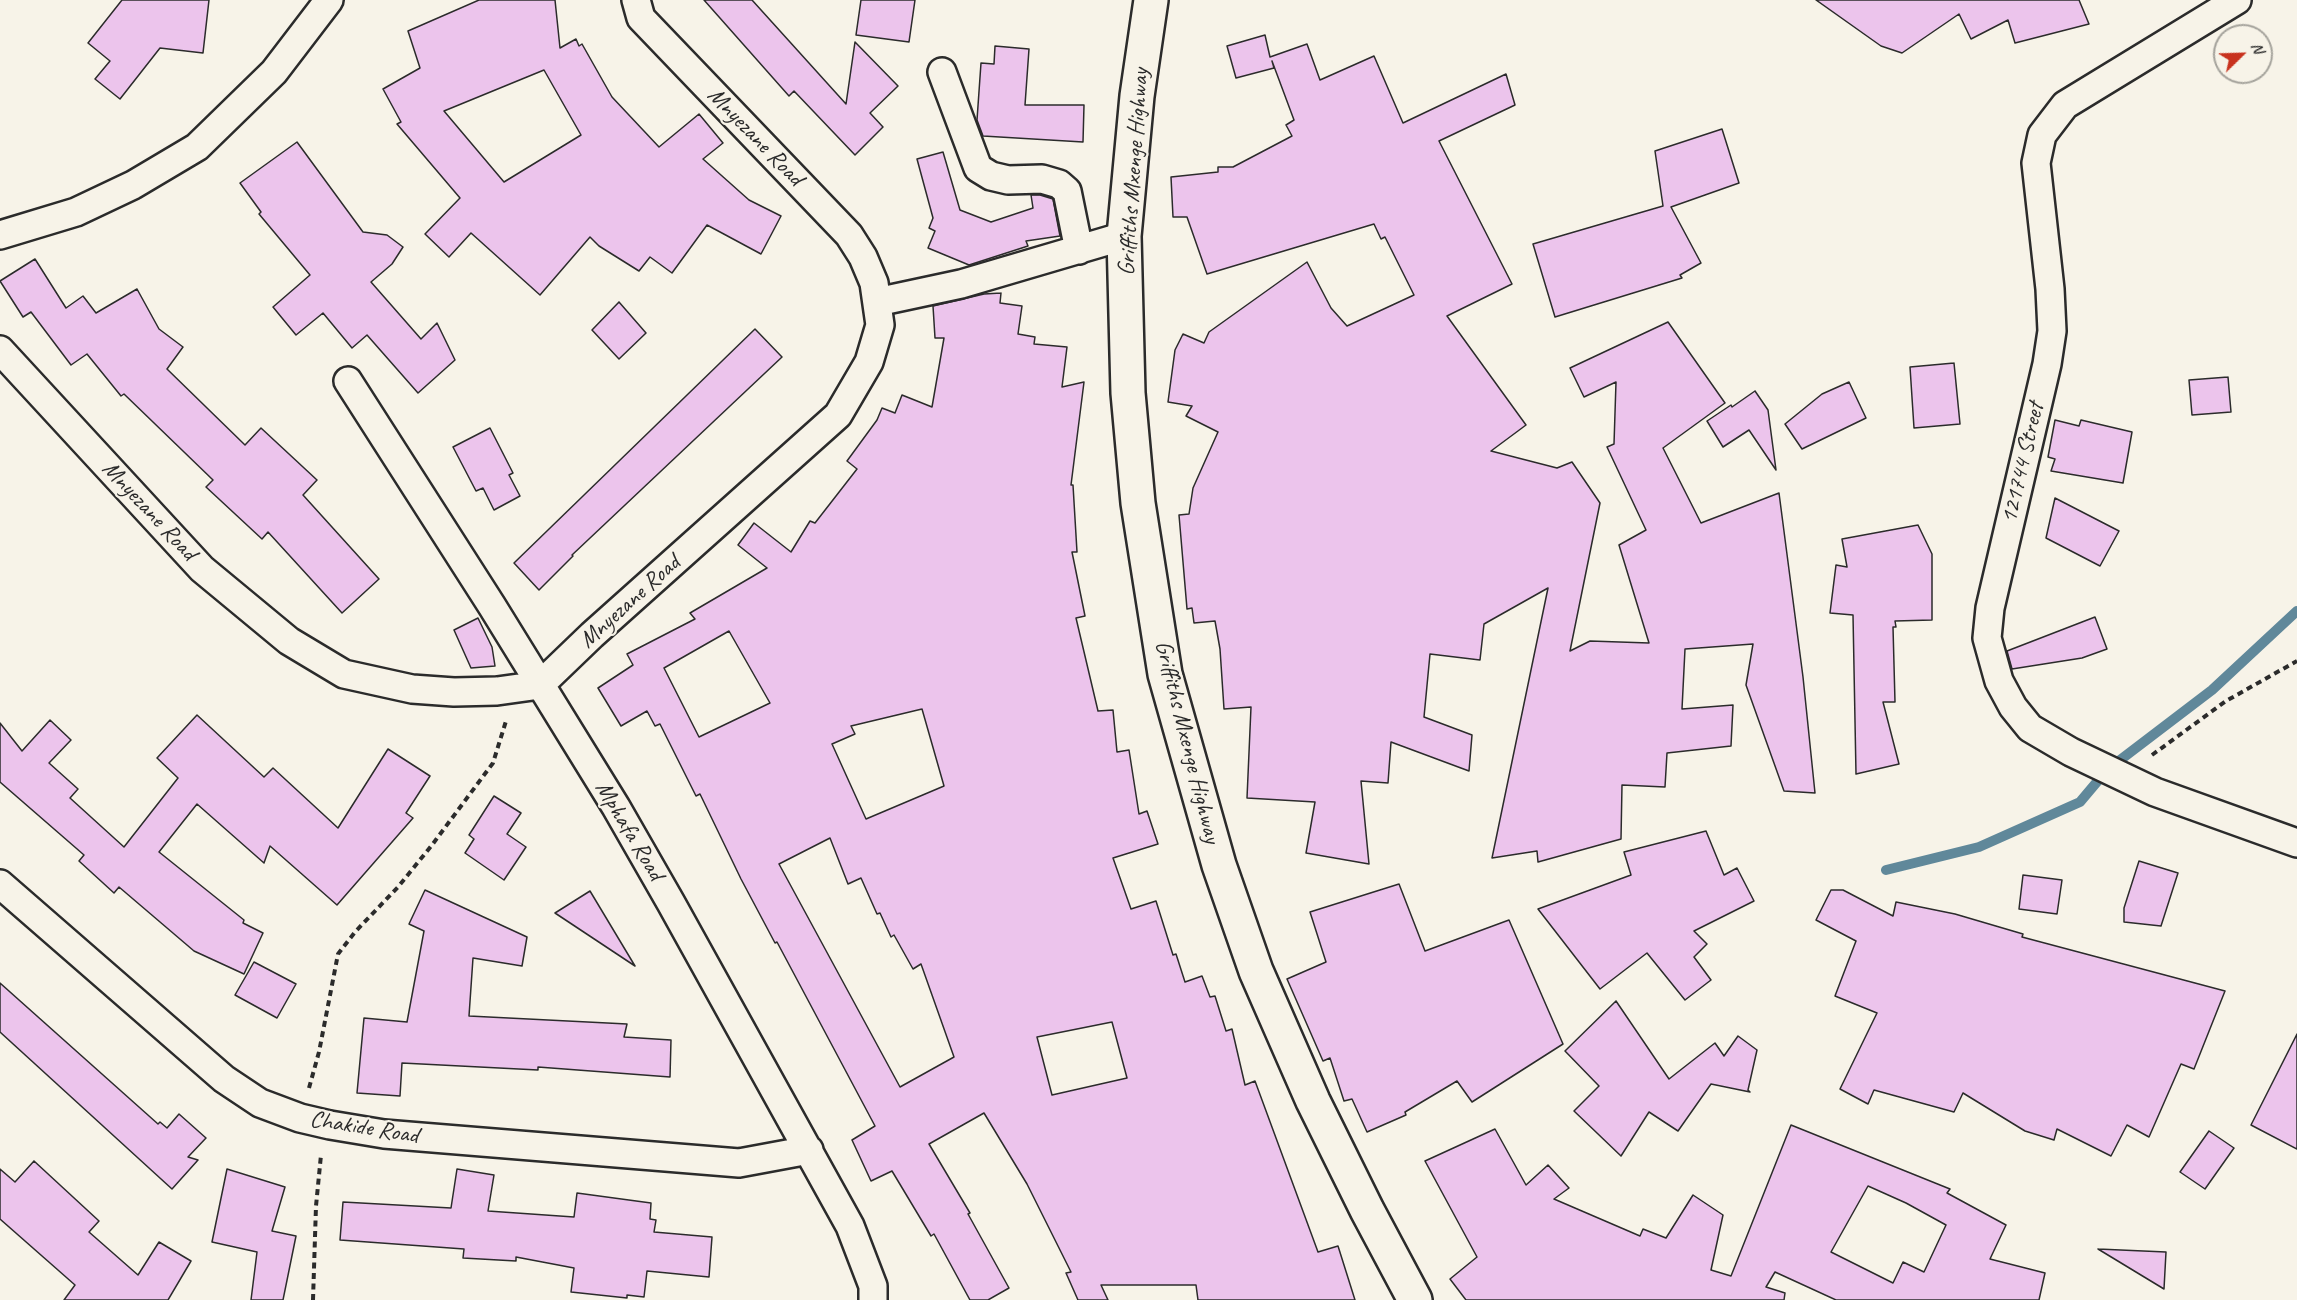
<!DOCTYPE html>
<style>
body{margin:0}
#map{position:relative;width:2297px;height:1300px;overflow:hidden;background:#f7f3e8;font-family:Caveat,sans-serif}
canvas{display:block}
.north{position:absolute;left:2213px;top:24px;width:60px;height:60px;box-sizing:border-box;background:#f7f3e8;border:2px solid #a5a39c;border-radius:50%;rotate:67deg;font-size:16px;font-weight:700;line-height:24px;text-align:center;color:#2b2b2b}
.north::after{content:'';display:block;margin:auto;width:21px;height:27px;background:#c8321e;clip-path:polygon(50% 0,100% 100%,50% 72%,0 100%)}
</style>
<div id="map">
<canvas width="2297" height="1300"></canvas>
<div class="north">N</div>
</div>
<script>
const ctx = document.querySelector('canvas').getContext('2d');
ctx.lineJoin = 'round';
const shape = rows => new Path2D(rows.map(r => 'M' + r).join(''));
function trace(path, color, width, dash) { ctx.strokeStyle = color; ctx.lineWidth = width; ctx.lineCap = dash ? 'butt' : 'round'; ctx.setLineDash(dash || []); ctx.stroke(path); }
function fillPath(path, color) { ctx.fillStyle = color; ctx.fill(path, 'evenodd'); }
function label(font, color, halo, rows, align = 'center') {
  ctx.font = font + ' Caveat,sans-serif'; ctx.lineWidth = 4.5; ctx.setLineDash([]); ctx.textBaseline = 'middle'; ctx.strokeStyle = halo; ctx.fillStyle = color; for (const [text, x, y, turn = 0] of rows) {
    ctx.save(); ctx.translate(x, y); ctx.rotate((+turn || 0) * Math.PI / 180); ctx.textAlign = isNaN(turn) ? turn : align; if (halo) ctx.strokeText(text, 0, 0); ctx.fillText(text, 0, 0); ctx.restore();
  }
}
const stream = shape([
 [1886,870,1979,847,2080,802,2107,770,2212,690,2297,611]
]);
const building = shape([
 [122,0,209,0,203,53,160,48,120,99,95,79,110,61,88,43,122,0],
 [479,0,555,0,560,48,576,39,579,46,582,44,612,97,659,147,699,114,723,143,703,159,749,200,781,216,761,254,707,225,672,273,650,257,639,271,599,246,590,237,540,295,471,233,449,257,425,234,460,198,397,124,401,122,383,89,420,68,408,31,479,0],
 [544,70,581,135,504,182,444,111,544,70],
 [704,0,752,0,846,104,855,42,898,86,870,113,883,127,855,155,794,91,789,96,704,0],
 [861,0,915,0,909,42,856,35,861,0],
 [1816,0,2079,0,2089,24,2015,43,2008,20,1971,39,1959,14,1902,53,1881,46,1816,0],
 [1265,35,1270,57,1307,44,1320,80,1374,56,1403,123,1506,74,1515,105,1439,141,1512,284,1447,316,1526,425,1491,451,1557,468,1572,462,1600,503,1570,651,1590,641,1649,643,1619,545,1646,530,1607,447,1614,444,1616,382,1584,397,1570,368,1668,322,1725,403,1663,448,1701,523,1779,493,1803,677,1815,793,1784,791,1746,685,1753,644,1685,649,1682,709,1733,705,1731,746,1667,753,1665,787,1622,785,1621,839,1538,862,1537,851,1492,858,1548,588,1484,624,1480,660,1430,654,1424,717,1472,735,1469,771,1391,742,1388,783,1361,781,1369,864,1306,853,1315,802,1247,798,1251,707,1224,709,1220,649,1215,621,1194,623,1192,608,1187,609,1179,515,1189,514,1193,488,1218,432,1186,416,1192,406,1168,402,1175,350,1183,334,1204,343,1209,332,1307,262,1331,308,1347,326,1414,295,1385,237,1381,239,1374,224,1207,274,1187,217,1173,217,1171,177,1218,172,1218,167,1233,167,1292,136,1286,125,1294,120,1272,61,1274,68,1236,78,1227,46,1265,35],
 [995,46,1029,49,1025,105,1084,105,1083,142,983,136,977,120,981,63,994,64,995,46],
 [1722,129,1739,183,1671,207,1701,263,1680,275,1682,278,1555,317,1533,244,1663,206,1655,151,1722,129],
 [297,142,363,232,387,235,403,247,392,264,371,282,421,339,437,323,455,360,418,393,367,335,352,348,323,313,296,335,273,307,310,275,259,214,261,212,240,183,297,142],
 [943,152,960,210,991,222,1033,208,1031,195,1040,195,1053,199,1060,236,1026,241,1028,246,969,265,928,248,935,231,929,228,933,218,917,159,943,152],
 [35,259,66,308,83,296,96,313,137,289,159,329,183,347,167,369,245,445,261,428,317,480,303,495,379,579,342,613,268,532,262,539,206,487,213,480,124,394,121,396,87,354,71,365,31,312,23,317,0,281,35,259],
 [1001,293,1000,303,1022,306,1018,334,1035,337,1034,344,1067,347,1062,387,1084,382,1071,485,1073,485,1077,552,1072,552,1085,616,1076,618,1098,711,1113,710,1117,752,1129,750,1139,814,1147,811,1158,844,1113,858,1131,909,1156,901,1173,955,1176,954,1185,982,1202,976,1210,997,1215,996,1226,1031,1232,1029,1245,1085,1255,1081,1318,1252,1338,1246,1355,1300,1198,1300,1196,1285,1101,1285,1108,1300,1078,1300,1066,1273,1071,1272,1027,1184,984,1113,929,1144,970,1213,968,1214,1009,1288,988,1300,970,1300,934,1234,931,1236,892,1171,871,1181,852,1140,875,1126,777,942,775,943,741,879,700,794,696,796,660,724,655,726,647,711,621,726,598,688,633,665,627,654,695,619,690,613,767,568,738,545,754,523,791,552,810,521,815,523,857,469,847,461,877,420,882,408,895,413,902,395,932,407,944,338,935,338,933,306,984,294,1001,293],
 [729,631,770,703,699,737,664,668,729,631],
 [922,709,944,786,866,819,832,744,855,734,851,726,922,709],
 [830,838,848,884,861,878,877,914,880,913,891,937,894,935,913,969,921,964,954,1057,900,1087,779,864,830,838],
 [1112,1022,1127,1078,1052,1095,1037,1037,1112,1022],
 [619,302,646,333,619,359,592,330,619,302],
 [755,329,782,357,572,555,573,556,539,590,514,563,755,329],
 [1954,363,1960,424,1914,428,1910,367,1954,363],
 [2228,377,2231,412,2192,415,2189,380,2228,377],
 [1849,382,1866,418,1802,449,1785,424,1822,394,1849,382],
 [1755,391,1768,410,1776,470,1749,430,1723,447,1707,421,1731,405,1732,407,1755,391],
 [2055,420,2079,426,2081,420,2132,432,2123,483,2051,471,2055,459,2048,457,2055,420],
 [490,428,513,473,509,475,520,496,494,510,483,488,476,491,453,447,490,428],
 [2055,498,2119,531,2100,566,2046,538,2055,498],
 [1918,525,1932,554,1932,620,1895,621,1896,627,1893,627,1895,702,1883,702,1899,764,1856,774,1853,615,1830,613,1836,565,1847,567,1842,539,1918,525],
 [2095,617,2107,649,2082,658,2012,669,2007,651,2095,617],
 [478,618,492,647,495,666,471,668,454,630,478,618],
 [197,715,264,777,273,768,338,828,388,749,430,776,406,813,413,818,337,905,270,846,264,863,197,804,159,852,244,920,243,923,263,933,244,974,194,951,119,887,114,893,79,861,84,855,0,782,0,723,22,751,50,720,71,740,49,763,78,789,70,798,124,847,178,778,157,758,197,715],
 [494,796,521,813,507,834,526,847,504,880,465,853,474,839,469,835,494,796],
 [1706,831,1724,875,1737,868,1754,901,1694,931,1707,944,1694,957,1711,980,1685,1000,1647,953,1600,989,1538,909,1631,875,1624,852,1706,831],
 [2139,861,2178,873,2161,926,2124,922,2124,908,2139,861],
 [2023,875,2062,880,2057,914,2019,909,2023,875],
 [1399,884,1425,951,1509,920,1563,1044,1472,1102,1457,1081,1405,1112,1406,1115,1367,1132,1352,1099,1344,1101,1330,1058,1323,1061,1287,979,1326,962,1310,912,1399,884],
 [425,890,527,937,522,966,473,958,469,1016,627,1024,624,1037,671,1040,670,1077,538,1067,538,1070,402,1063,400,1096,357,1093,364,1018,407,1022,424,931,409,924,425,890],
 [1831,890,1843,890,1893,916,1896,902,1955,914,2023,934,2022,937,2225,991,2194,1069,2181,1064,2149,1137,2127,1125,2111,1156,2057,1129,2054,1140,2025,1131,1963,1093,1954,1112,1874,1090,1868,1104,1840,1089,1877,1013,1835,996,1856,941,1816,920,1831,890],
 [590,891,635,966,555,913,590,891],
 [254,962,296,984,277,1018,235,995,254,962],
 [0,983,158,1124,160,1122,167,1128,179,1114,206,1138,188,1157,198,1160,172,1189,0,1032,0,983],
 [1616,1001,1669,1079,1715,1043,1724,1056,1738,1036,1757,1050,1748,1090,1750,1092,1711,1084,1678,1131,1649,1112,1621,1156,1574,1111,1599,1086,1565,1051,1616,1001],
 [2297,1034,2297,1149,2251,1125,2297,1034],
 [1791,1125,1950,1189,1947,1193,2006,1225,1990,1259,2045,1273,2039,1300,1836,1300,1775,1272,1766,1287,1785,1293,1784,1300,1466,1300,1450,1279,1477,1257,1425,1161,1495,1129,1526,1185,1548,1165,1569,1188,1554,1199,1640,1236,1643,1229,1666,1238,1693,1195,1723,1215,1711,1270,1731,1276,1791,1125],
 [1868,1186,1906,1203,1946,1225,1924,1272,1903,1262,1893,1283,1831,1252,1868,1186],
 [2209,1131,2234,1148,2205,1189,2180,1172,2209,1131],
 [34,1161,99,1221,89,1232,138,1275,159,1242,191,1261,168,1300,64,1300,75,1285,0,1219,0,1169,15,1182,34,1161],
 [227,1169,285,1187,272,1231,296,1236,283,1300,251,1300,257,1252,212,1242,227,1169],
 [457,1169,494,1175,488,1211,574,1217,577,1193,651,1203,650,1219,656,1220,654,1232,712,1237,709,1277,647,1271,644,1297,627,1295,627,1298,571,1292,574,1268,516,1257,516,1261,463,1258,464,1249,340,1240,343,1202,451,1208,457,1169],
 [2098,1249,2166,1252,2164,1289,2098,1249]
]);
const path = shape([
 [2152,755,2226,701,2297,661],
 [309,1088,319,1052,338,954,355,932,398,887,432,845,493,763,506,721],
 [313,1300,316,1206,321,1155]
]);
const minor = shape([
 [2237,0,2065,105,2042,135,2036,163,2050,289,2052,331,2047,364,1990,608,1987,638,1999,681,2013,707,2030,728,2071,752,2155,792,2297,843],
 [942,72,978,168,991,176,1008,180,1042,179,1059,184,1067,191,1079,250],
 [0,235,76,212,133,185,197,147,274,72,329,0],
 [877,302,961,284,1124,236],
 [0,350,202,569,289,641,344,674,412,689,454,692,497,691,540,685,592,635,838,415,869,362,880,325,874,283,863,257,849,235,641,18,636,0],
 [348,381,492,606,616,807,671,903,850,1226,873,1286,873,1300],
 [0,884,224,1079,260,1103,300,1118,330,1125,384,1134,739,1163,809,1150]
]);
const tertiary = shape([
 [1151,0,1137,96,1124,236,1128,393,1138,503,1165,674,1219,865,1256,971,1313,1101,1367,1210,1415,1300]
]);
const streetNames = [
 ["Mnyezane Road",755,137,46],
 ["Griffiths Mxenge Highway",1134,172,-86],
 ["121744 Street",2023,463,-77],
 ["Mnyezane Road",149,511,47],
 ["Mnyezane Road",630,602,-42],
 ["Griffiths Mxenge Highway",1187,742,76],
 ["Mphafa Road",629,831,59],
 ["Chakide Road",364,1128,9]
];
trace(stream, '#60889a', 10);
fillPath(building, '#ecc4ec');
trace(building, '#2b2b2b', 1.5);
trace(minor, '#2b2b2b', 32);
trace(tertiary, '#2b2b2b', 38);
trace(path, '#2b2b2b', 4, [6, 4.5]);
trace(minor, '#f7f3e8', 27);
trace(tertiary, '#f7f3e8', 33);
label('24px', '#2b2b2b', '#f7f3e8', streetNames);
</script>
